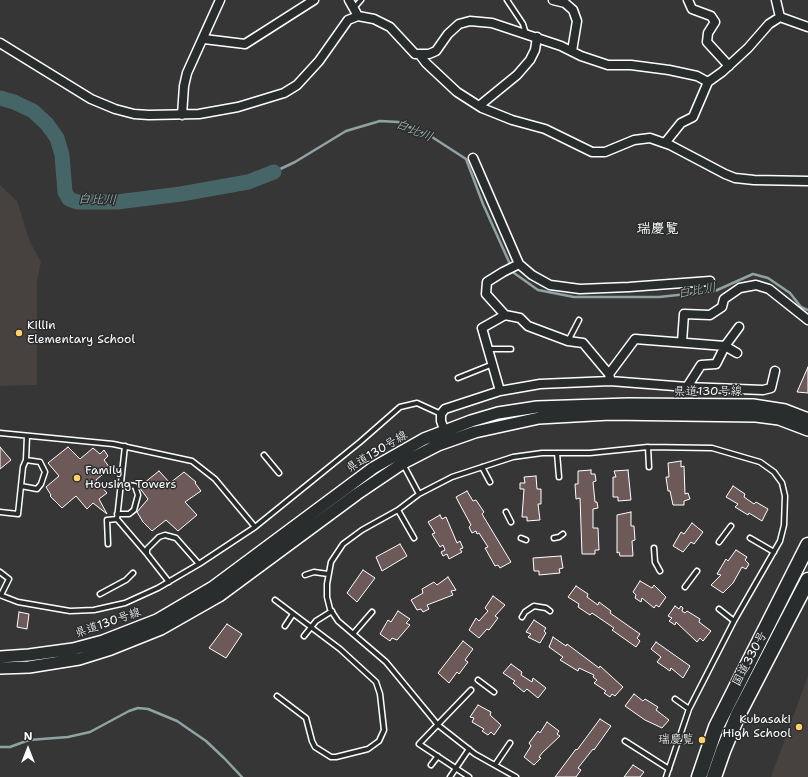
<!DOCTYPE html>
<meta charset="utf-8">
<style>
body{margin:0}
#map{position:relative;width:808px;height:777px;overflow:hidden;background:#373636;font-family:"Shantell Sans",sans-serif}
canvas{display:block}
.north{position:absolute;left:8px;top:729px;width:40px;height:40px;-webkit-text-stroke:3px #2a2d2e;paint-order:stroke;rotate:0deg;font-size:11px;font-weight:700;line-height:16px;text-align:center;color:#fff}
.north::after{content:'';display:block;margin:auto;width:14px;height:18px;background:#fff;clip-path:polygon(50% 0,100% 100%,50% 72%,0 100%)}
</style>
<div id="map">
<canvas width="808" height="777"></canvas>
<div class="north">N</div>
</div>
<script>
const ctx = document.querySelector('canvas').getContext('2d');
ctx.lineJoin = 'round';
function fillPath(path, color) { ctx.fillStyle = color; ctx.fill(path, 'evenodd'); }
const shape = rows => new Path2D(rows.map(r => 'M' + r).join(''));
function trace(path, color, width, dash) { ctx.strokeStyle = color; ctx.lineWidth = width; ctx.lineCap = dash ? 'butt' : 'round'; ctx.setLineDash(dash || []); ctx.stroke(path); }
function label(font, color, halo, rows, align = 'center') {
  ctx.font = font + ' "Shantell Sans","Klee One",sans-serif'; ctx.lineWidth = 3; ctx.setLineDash([]); ctx.textBaseline = 'middle'; ctx.strokeStyle = halo; ctx.fillStyle = color; for (const [text, x, y, turn = 0] of rows) {
    ctx.save(); ctx.translate(x, y); ctx.rotate((+turn || 0) * Math.PI / 180); ctx.textAlign = isNaN(turn) ? turn : align; if (halo) ctx.strokeText(text, 0, 0); ctx.fillText(text, 0, 0); ctx.restore();
  }
}
const built = shape([
 [0,185,17,201,30,242,41,262,37,281,37,385,0,386],
 [808,676,808,777,771,777]
]);
const stream = shape([
 [274,172,295,162,346,131,380,121,398,122,432,137,466,159,483,204,514,273,538,290,574,297,659,297,715,291,753,274,768,278,790,293,801,307,808,310],
 [0,747,10,747,29,740,68,737,90,732,129,711,138,708,148,709,177,721,206,741,224,758,242,777]
]);
const river = shape([
 [0,98,14,102,33,111,47,124,57,138,62,155,65,192,69,199,77,202,117,202,181,194,248,182,274,172]
]);
const building = shape([
 [808,367,808,393,797,392,808,367],
 [0,447,11,460,0,469,0,447],
 [68,447,80,459,93,448,100,454,104,450,108,456,104,460,110,468,96,480,107,493,99,499,107,514,93,503,87,509,76,496,62,508,50,496,51,495,46,487,59,476,48,463,68,447],
 [681,461,681,467,684,466,685,494,688,493,690,499,684,501,684,505,673,505,670,491,668,491,666,477,669,477,668,463,681,461],
 [591,470,591,474,595,474,596,481,593,482,595,502,597,502,598,508,593,509,593,528,598,528,599,550,595,550,595,554,582,554,580,498,576,499,575,484,578,484,578,471,591,470],
 [628,470,631,500,618,501,618,497,613,497,613,477,616,477,614,471,628,470],
 [159,471,170,483,184,472,196,482,195,483,201,491,185,502,197,515,178,531,166,520,152,531,143,522,137,512,148,499,139,487,159,471],
 [536,476,537,489,541,489,541,504,538,504,540,520,527,521,527,517,522,517,524,489,520,489,520,483,525,483,524,477,536,476],
 [733,486,745,494,744,497,754,504,756,502,768,509,762,521,749,513,748,515,735,507,738,504,726,497,733,486],
 [467,491,473,501,476,500,484,512,482,514,511,562,500,568,498,565,495,566,485,548,488,547,479,533,477,534,476,531,472,533,469,527,471,525,458,501,456,497,467,491],
 [631,512,631,526,634,526,635,540,632,541,633,556,620,556,619,552,617,553,617,515,631,512],
 [440,515,442,519,446,517,457,543,460,541,463,548,460,549,462,552,449,559,447,554,443,556,441,552,445,550,443,545,440,547,432,534,435,533,428,522,440,515],
 [692,523,703,532,694,544,691,542,683,552,673,546,681,532,684,534,692,523],
 [400,544,407,556,382,571,376,557,400,544],
 [736,550,747,557,745,560,749,564,746,569,742,567,733,583,723,593,711,585,721,575,717,574,726,559,728,561,736,550],
 [561,556,563,568,559,569,560,573,539,575,539,571,534,571,533,558,561,556],
 [363,570,375,578,357,602,347,593,363,570],
 [448,577,456,590,451,591,453,595,427,605,429,609,423,612,421,609,417,610,411,600,423,593,422,589,434,582,437,585,448,577],
 [640,581,652,588,654,585,666,597,659,607,656,605,654,608,642,598,641,602,635,598,636,595,633,592,640,581],
 [576,586,588,594,587,597,598,605,599,602,611,611,610,613,640,634,637,638,640,641,636,647,612,630,614,628,592,613,590,615,578,607,579,604,568,597,576,586],
 [493,596,505,605,495,616,498,618,489,630,487,629,479,638,469,630,476,618,479,621,488,611,485,608,493,596],
 [675,606,679,609,681,606,683,608,682,611,685,613,687,611,700,619,699,622,711,631,703,641,700,638,697,642,676,622,675,625,669,621,672,618,668,616,675,606],
 [398,611,410,619,406,623,410,625,397,640,392,638,390,641,380,634,388,620,391,622,398,611],
 [19,612,29,614,27,629,17,627,19,612],
 [534,620,546,628,544,631,546,633,540,643,528,637,531,634,526,632,534,620],
 [227,624,242,634,226,658,209,648,227,624],
 [553,637,566,646,567,644,599,668,600,666,623,687,615,696,612,694,610,697,604,693,606,691,594,683,597,680,593,677,594,675,579,668,578,671,560,660,563,657,549,647,553,637],
 [463,641,473,649,465,660,468,662,459,674,457,672,449,683,438,673,463,641],
 [656,642,690,666,683,678,671,668,670,671,657,662,661,657,651,649,656,642],
 [511,664,522,672,521,675,532,682,533,678,546,688,538,698,527,689,524,692,513,683,515,681,503,673,511,664],
 [634,694,643,701,645,699,658,707,656,710,669,720,662,728,645,720,625,706,634,694],
 [478,705,491,712,490,715,501,725,494,735,491,732,488,735,482,731,484,729,472,722,474,718,470,717,478,705],
 [600,719,611,726,594,750,593,749,578,768,581,770,576,777,555,777,576,749,577,750,600,719],
 [547,722,559,731,557,734,560,736,542,753,539,757,541,758,534,765,524,757,531,746,529,743,538,731,540,733,547,722],
 [633,765,644,772,640,777,624,777,633,765]
]);
const lane = shape([
 [507,0,523,24,526,34],
 [354,8,361,0],
 [568,341,579,320],
 [488,349,511,349],
 [458,378,493,364],
 [0,433,113,444,192,461,215,479,255,527],
 [125,446,117,519,147,554],
 [648,447,649,467],
 [557,453,559,477],
 [264,455,279,473],
 [403,464,419,494],
 [482,467,490,482],
 [21,486,37,489,41,484,45,472,40,462,26,460],
 [398,510,414,538],
 [0,512,18,514,23,467,26,460,27,436],
 [506,512,511,522],
 [117,514,129,514,134,510,138,495,135,486,121,484],
 [521,538,526,540],
 [554,538,559,537,563,534],
 [750,538,774,552],
 [719,542,731,526],
 [108,544,107,520,117,519],
 [654,548,655,562,660,571],
 [0,572,9,579,1,595],
 [305,575,314,572,328,574],
 [169,582,147,554,147,549,159,537,165,535,176,538,199,564],
 [685,587,697,571],
 [100,594,126,580,133,573],
 [0,595,18,602,70,611,94,610,125,603,158,588,199,564,255,527,360,442,400,407,417,403,441,414],
 [275,600,340,649,376,682,380,694,384,730,379,741,368,749,336,757,331,757,315,747,312,741,306,718,277,696],
 [719,609,734,621],
 [522,617,525,612,534,606,546,608,550,611],
 [285,626,293,614],
 [353,634,372,612],
 [304,636,316,621,332,611],
 [478,680,494,692],
 [675,699,689,709],
 [625,741,669,769],
 [431,765,438,756],
 [495,765,510,743],
 [450,777,469,749],
 [469,777,419,744,471,690],
 [516,777,475,754,438,725,386,662,338,621,330,609,327,597,327,584,331,562,343,544,362,530,398,510,419,494,452,477,513,457,542,453,590,453,648,447,712,448,760,462,774,472,782,483,785,496,784,525,780,541,734,621,689,709,666,777]
]);
const street = shape([
 [349,0,358,16],
 [553,0,565,3,573,10,577,21,572,51],
 [688,0,692,9,711,16,715,22,708,33,707,42,729,66],
 [776,0,780,17],
 [204,39,245,44,314,0],
 [0,43,91,99,115,109,134,114,149,115,199,114,238,107,284,93,297,85,319,61,348,20,358,16,374,19,390,27,415,54,429,54,436,51,448,34,459,24,470,21,492,23,561,46,581,56,608,65,631,65,669,70,697,76,708,82,722,72,748,48,769,24,780,17,808,27],
 [420,55,426,63,457,92,482,108,512,120,545,129,592,152,605,152,634,140,650,138,670,145,725,174,735,178,754,180,808,181],
 [479,106,517,75,530,60,535,50,537,37],
 [182,115,184,86,187,73,220,0],
 [665,143,681,123,693,117,708,82],
 [473,158,519,264],
 [505,315,486,294,487,282,503,272,519,264,532,275,550,285,580,289,629,287,710,281],
 [682,342,684,314,710,315,722,307,724,299,740,288,756,285,769,289,808,320],
 [737,353,725,346,739,327],
 [610,378,609,374,635,339,725,346,716,364,701,365,687,387],
 [500,391,482,328,505,315,520,318,528,326,568,341,583,343,609,374],
 [446,435,441,421,441,414,445,409,500,391,540,384,610,381,687,387,763,390,771,388,775,371]
]);
const secondary = shape([
 [0,657,29,655,73,649,103,641,157,620,213,587,373,468,424,439,471,421,498,413,537,407,628,404,753,405,785,410,808,419],
 [0,668,29,667,79,659,111,649,161,629,219,596,357,494,403,463,438,445,475,432,539,418,610,414,756,416,779,419,808,430]
]);
const highway = shape([
 [699,777,716,727,808,545],
 [714,777,723,751,738,715,808,580]
]);
const markers = [
 [19,333,4,"#ffd166"],
 [77,478,4,"#ffd166"],
 [799,727,4,"#ffd166"],
 [702,740,4,"#ffd166"]
];
const poiNames = [
 ["Killin",27,326],
 ["Elementary School",27,340],
 ["Family",85,471],
 ["Housing Towers",85,485],
 ["Kubasaki",791,720,"right"],
 ["High School",791,734,"right"],
 ["瑞慶覧",694,740,"right"]
];
const streetNames = [
 ["県道130号線",708,392],
 ["県道130号線",377,452,-31],
 ["県道130号線",108,623,-19],
 ["国道330号",750,659,-62]
];
const waterNames = [
 ["白比川",414,131,22],
 ["白比川",97,200,2],
 ["白比川",697,291,-9]
];
const quarterNames = [
 ["瑞慶覧",658,229]
];
fillPath(built, '#474140');
trace(stream, '#90a3a4', 2.5);
trace(river, '#466567', 15);
fillPath(building, '#6d5a58');
trace(building, '#fff', 1);
trace(lane, '#fff', 7);
trace(street, '#fff', 11);
trace(secondary, '#fff', 14);
trace(highway, '#fff', 17);
trace(lane, '#2a2d2e', 4);
trace(street, '#2a2d2e', 8);
trace(secondary, '#2a2d2e', 11);
trace(highway, '#2a2d2e', 14);
for (const [x, y, r, color] of markers) { const dot = new Path2D(); dot.arc(x, y, r, 0, 2 * Math.PI); ctx.fillStyle = color; ctx.fill(dot); trace(dot, '#2a2d2e', 1.5); }
label('12px', '#fff', '#2a2d2e', poiNames, 'left');
label('12px', '#fff', '#2a2d2e', streetNames);
label('italic 13px', '#acbabb', '#2a2d2e', waterNames);
label('bold 14px', '#fff', '#2a2d2e', quarterNames);
</script>
